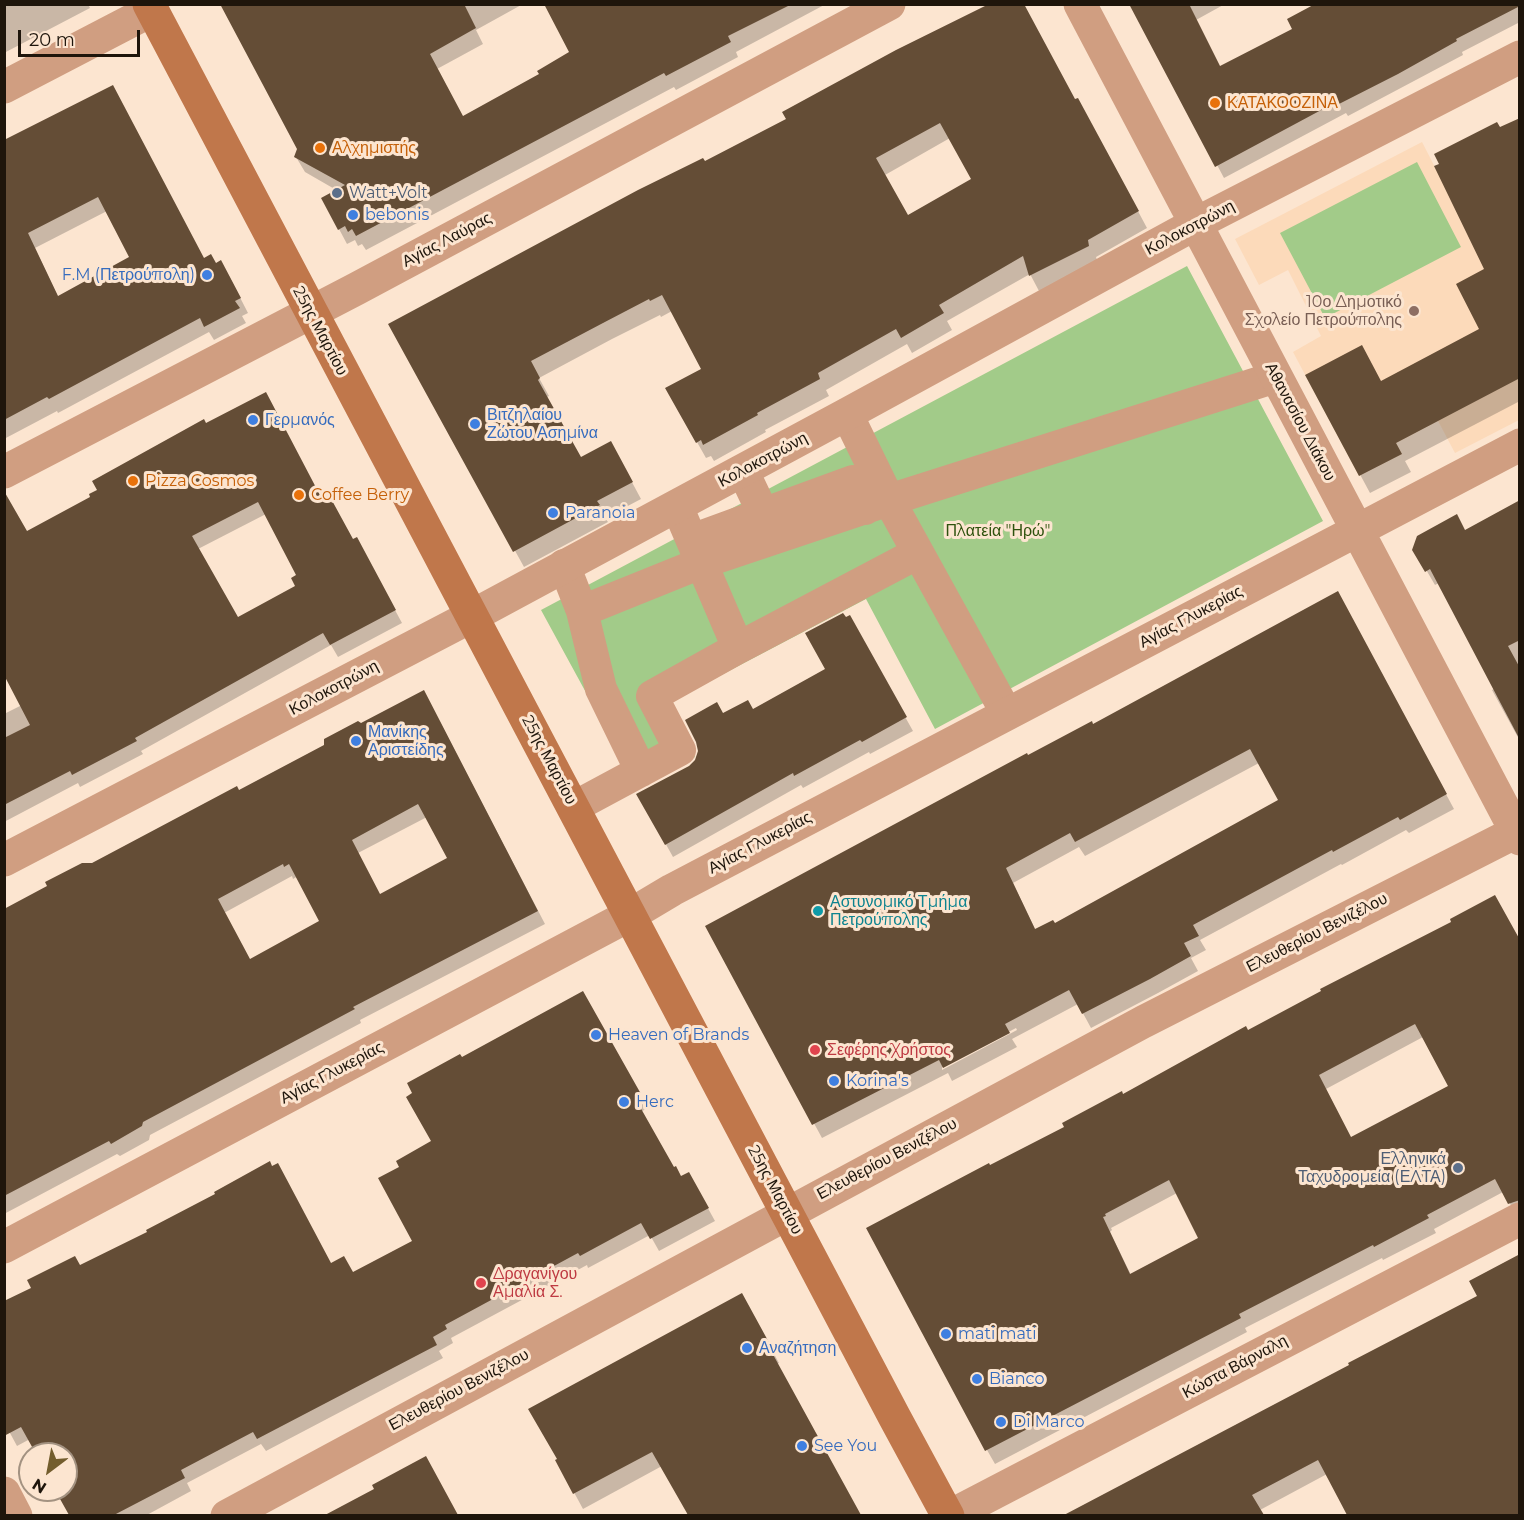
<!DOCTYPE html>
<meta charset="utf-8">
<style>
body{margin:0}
#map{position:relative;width:1524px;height:1520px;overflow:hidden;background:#fce5d0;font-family:Montserrat,sans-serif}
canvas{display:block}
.frame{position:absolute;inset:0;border:6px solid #1e150b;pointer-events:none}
.north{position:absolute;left:18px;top:1442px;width:60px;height:60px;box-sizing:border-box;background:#fce5d0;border:2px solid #a39281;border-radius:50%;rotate:212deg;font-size:16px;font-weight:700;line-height:24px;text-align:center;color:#1e150b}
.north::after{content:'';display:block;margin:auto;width:21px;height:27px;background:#735d2d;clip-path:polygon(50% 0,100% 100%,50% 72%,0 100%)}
.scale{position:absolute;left:18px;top:30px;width:122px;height:27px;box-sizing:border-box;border:3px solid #1e150b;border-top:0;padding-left:8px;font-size:18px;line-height:21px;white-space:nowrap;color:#1e150b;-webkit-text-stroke:4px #fce5d0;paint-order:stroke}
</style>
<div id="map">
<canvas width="1524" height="1520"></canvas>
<div class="frame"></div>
<div class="north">N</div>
<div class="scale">20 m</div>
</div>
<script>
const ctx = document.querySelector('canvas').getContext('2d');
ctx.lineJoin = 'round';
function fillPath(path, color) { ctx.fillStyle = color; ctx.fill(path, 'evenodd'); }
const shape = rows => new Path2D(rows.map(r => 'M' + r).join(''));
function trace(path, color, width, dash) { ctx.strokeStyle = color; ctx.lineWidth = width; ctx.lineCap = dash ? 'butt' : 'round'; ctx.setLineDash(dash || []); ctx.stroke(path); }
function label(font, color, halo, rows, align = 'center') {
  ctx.font = font + ' Montserrat,sans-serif'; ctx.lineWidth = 6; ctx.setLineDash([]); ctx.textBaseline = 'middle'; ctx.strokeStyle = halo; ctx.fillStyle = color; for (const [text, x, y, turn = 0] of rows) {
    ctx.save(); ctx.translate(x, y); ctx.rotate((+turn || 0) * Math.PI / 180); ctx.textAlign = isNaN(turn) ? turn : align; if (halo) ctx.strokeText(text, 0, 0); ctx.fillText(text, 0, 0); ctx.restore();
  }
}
const built = shape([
 [1422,142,1487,268,1519,251,1519,420,1455,453,1438,421,1396,443,1402,454,1359,476,1293,352,1321,336,1288,270,1259,285,1235,239]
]);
const green = shape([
 [1417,162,1461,247,1325,318,1280,233],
 [1187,266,1323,521,935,729,866,599,666,704,695,757,638,788,541,610]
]);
const shadow = shape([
 [4,4,88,4,90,8,4,53],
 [222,4,523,4,476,30,483,44,437,69,463,118,542,75,571,53,546,4,826,4,736,52,738,57,676,90,674,87,366,250,362,244,358,246,355,240,347,244,339,229,338,191,305,172,296,157,298,149],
 [1131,4,1225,4,1196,20,1220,67,1294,29,1318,4,1520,4,1520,22,1462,52,1463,55,1348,116,1346,113,1224,178],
 [1075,101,1087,116,1147,228,1096,257,1098,263,1039,291,1030,274,947,321,952,330,912,353,907,344,826,390,829,396,765,430,766,432,714,461,711,456,706,458,667,389,703,370,672,311,661,317,660,315,612,339,539,378,549,396,547,397,581,459,620,460,641,499,605,518,608,522,524,567,390,325,788,119],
 [950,138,973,179,907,216,885,175],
 [4,142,216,265,229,276,248,313,242,316,246,323,214,340,209,332,58,413,57,411,4,439],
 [107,211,131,258,58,297,35,248],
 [1520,248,1520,401,1405,461,1411,472,1370,493,1307,376,1381,382,1481,329],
 [206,425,322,500,353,541,363,551,402,623,338,657,331,645,141,751,143,754,80,787,78,783,4,822,4,714,22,705,27,533,93,497],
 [266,514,298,575,297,587,238,619,198,549],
 [1520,501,1520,741,1492,690,1494,689,1439,583,1435,585,1414,549,1465,531],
 [1345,607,1454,809,1409,833,1406,830,1342,865,1341,864,1200,940,1206,950,1191,958,1198,971,1158,993,1091,1028,1078,1004,1012,1039,1017,1047,952,1081,948,1073,822,1138,707,927,1027,757],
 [1259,763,1280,801,1055,925,1036,931,1013,883,1079,847,1085,856],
 [1016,1028,1017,1030,942,1070,942,1067],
 [849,617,913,731,870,754,869,752,803,788,801,785,673,857,638,794,689,767,696,761,723,715,752,711,827,670,845,619],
 [431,705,545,924,360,1020,361,1023,150,1135,149,1140,120,1156,117,1154,4,1214,4,911,93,864,238,792,325,746,361,724],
 [427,817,449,859,380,896,358,853],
 [292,876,293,879,298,876,321,922,250,961,224,913],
 [1520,941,1520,1203,1512,1207,1503,1192,1434,1229,1436,1233,1383,1260,1382,1258,1245,1328,1247,1332,995,1464,987,1450,990,1167,1247,1032],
 [1423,1037,1450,1087,1351,1139,1326,1089],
 [1177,1193,1200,1239,1131,1275,1110,1232,1112,1230,1111,1228],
 [583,993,647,1108,641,1112,673,1169,681,1178,689,1174,715,1221,659,1251,650,1235,588,1268,587,1265,451,1338,453,1343,439,1351,443,1358,266,1451,261,1444,187,1483,191,1491,145,1516,71,1516,57,1490,66,1490,66,1454,38,1454,30,1439,17,1446,4,1422,80,1266,331,1265,353,1274,414,1241,401,1167,433,1142,461,1059],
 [1520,1256,1520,1516,1349,1516,1327,1474,1260,1510,1263,1516,1067,1516,1479,1297],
 [750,1310,779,1363,777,1364,860,1516,683,1516,688,1513,662,1466,583,1509,557,1461],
 [425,1458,457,1516,328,1516,376,1490]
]);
const building = shape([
 [220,4,464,4,476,28,430,54,463,116,539,74,537,71,569,52,544,4,792,4,728,36,731,42,666,76,664,73,356,236,352,229,348,232,345,226,338,230,321,198,345,185,294,157,297,149],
 [989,4,1024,4,1075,99,1078,98,1139,211,1088,240,1089,246,1029,276,1023,256,939,305,944,313,901,338,896,329,818,373,820,379,757,413,758,415,703,445,701,440,696,443,665,388,701,369,662,295,650,301,649,299,603,323,531,361,540,378,538,380,581,457,611,441,633,482,597,501,600,505,513,552,388,324,638,190,703,158,705,161,786,119,782,112,896,50],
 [940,123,971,179,908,215,876,158],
 [1129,4,1189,4,1220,66,1292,29,1287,19,1315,4,1520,6,1456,39,1457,41,1398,74,1339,104,1338,101,1215,167],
 [113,85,204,258,211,254,216,263,221,260,241,298,235,301,240,308,204,327,200,318,49,399,47,397,4,420,4,140],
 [98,197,129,257,58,296,28,233],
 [1520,118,1520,378,1396,443,1402,454,1359,476,1305,375,1362,345,1381,381,1479,329,1456,284,1484,269,1434,166,1439,164,1434,154,1497,122,1500,127],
 [266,392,322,499,329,495,353,539,357,537,396,610,330,645,323,633,135,738,137,741,72,775,70,771,4,805,4,738,30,725,4,675,4,491,27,531,90,497,89,494,97,490,92,481,204,419,206,423],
 [258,502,296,575,291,578,295,586,238,617,192,536],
 [1520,500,1520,640,1508,646,1520,668,1520,740,1430,569,1425,572,1412,550,1417,536,1457,514,1465,530],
 [1338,591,1447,794,1400,820,1398,817,1333,852,1332,850,1193,925,1199,936,1184,943,1191,956,1150,979,1082,1014,1069,990,1005,1024,1010,1033,943,1068,939,1060,812,1125,705,926,1027,753,1028,755,1092,721,1093,724],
 [1250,749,1278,800,1055,923,1053,920,1035,929,1006,868,1070,833,1075,842],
 [843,613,846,617,850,615,907,717,862,742,860,740,794,776,793,773,665,845,636,794,689,766,695,760,698,751,696,742,685,720,717,702,723,713,748,700,753,709,825,669,805,633],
 [424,690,538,911,353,1007,355,1009,143,1122,142,1126,111,1144,109,1141,4,1196,4,909,47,886,45,882,82,863,92,863,237,786,239,790,324,745,324,739,358,721,361,723],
 [418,804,447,858,380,894,352,840],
 [283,864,284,867,289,864,319,921,250,959,218,899],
 [1495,895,1520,940,1520,1200,1508,1204,1495,1179,1427,1215,1429,1218,1374,1247,1373,1245,1239,1314,1241,1318,985,1451,866,1228,989,1163,990,1165,1064,1127,1062,1123,1122,1091,1123,1094,1246,1026,1248,1030,1321,991,1320,989,1451,922,1450,919],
 [1415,1024,1448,1086,1351,1137,1319,1075],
 [1169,1180,1198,1238,1130,1274,1103,1217,1106,1216,1105,1214],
 [583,991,641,1094,635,1098,674,1167,676,1166,681,1176,689,1172,709,1208,650,1239,641,1223,580,1256,578,1253,445,1325,447,1329,433,1337,437,1345,257,1439,253,1432,181,1470,185,1478,114,1515,69,1515,55,1490,66,1490,66,1454,36,1454,21,1427,4,1436,4,1301,31,1288,27,1280,75,1256,80,1265,147,1232,146,1230,215,1194,214,1192,270,1161,272,1166,278,1163,331,1263,344,1256,353,1272,412,1241,378,1178,399,1167,396,1161,431,1141,406,1097,412,1093,407,1083,460,1054,462,1057],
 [1520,1254,1520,1515,1347,1515,1318,1460,1252,1495,1264,1515,1064,1515,1349,1365,1348,1363,1477,1296,1469,1281],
 [742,1293,772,1348,770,1349,861,1515,688,1515,652,1452,573,1494,555,1460,557,1459,528,1409],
 [426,1456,458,1515,325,1515,374,1489,372,1485]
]);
const pedestrian = shape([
 [847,414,889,500,1007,714],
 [743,471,772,532],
 [677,506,738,648],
 [713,559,705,535,853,481,865,509],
 [564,565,582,611,701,563,889,500,1276,377],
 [582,611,601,689,641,771],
 [574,807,680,750,652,696,738,648,918,553]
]);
const minor = shape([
 [1080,4,1520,839],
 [4,87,152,10],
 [4,472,356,289,889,4],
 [4,860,472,616,847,414,1195,224,1520,57],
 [4,1247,630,915,672,890,1520,445],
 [4,1493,16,1516],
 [227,1516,1143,1022,1520,830],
 [950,1516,1520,1219]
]);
const secondary = shape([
 [149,4,895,1418,948,1516]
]);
const markers = [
 [1215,103,6,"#e8710a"],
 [320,148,6,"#e8710a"],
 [337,193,6,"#5c6f8a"],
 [353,215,6,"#3f7fe0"],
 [207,275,6,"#3f7fe0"],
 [1414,311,6,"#8d6e63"],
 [253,420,6,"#3f7fe0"],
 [475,424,6,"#3f7fe0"],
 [133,481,6,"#e8710a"],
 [299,495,6,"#e8710a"],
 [553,513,6,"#3f7fe0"],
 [356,741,6,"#3f7fe0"],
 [818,911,6,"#0f9aa8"],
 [596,1035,6,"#3f7fe0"],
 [815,1050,6,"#e0444e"],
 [834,1081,6,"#3f7fe0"],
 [624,1102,6,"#3f7fe0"],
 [1458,1168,6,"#5c6f8a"],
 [481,1283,6,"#e0444e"],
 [946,1334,6,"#3f7fe0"],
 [747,1348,6,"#3f7fe0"],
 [977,1379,6,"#3f7fe0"],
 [1001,1422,6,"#3f7fe0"],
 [802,1446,6,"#3f7fe0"]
];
const foodNames = [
 ["ΚΑΤΑΚΟΟΖΙΝΑ",1227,103],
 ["Αλχημιστής",332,148],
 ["Pizza Cosmos",145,481],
 ["Coffee Berry",311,495]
];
const serviceNames = [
 ["Watt+Volt",349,193],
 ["Ελληνικά",1446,1159,"right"],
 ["Ταχυδρομεία (ΕΛΤΑ)",1446,1177,"right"]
];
const shopNames = [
 ["bebonis",365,215],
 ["F.M (Πετρούπολη)",195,275,"right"],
 ["Βιτζηλαίου",487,415],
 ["Ζώτου Ασημίνα",487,433],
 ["Γερμανός",265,420],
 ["Paranoia",565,513],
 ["Μανίκης",368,732],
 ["Αριστείδης",368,750],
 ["Heaven of Brands",608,1035],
 ["Korina's",846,1081],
 ["Herc",636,1102],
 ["mati mati",958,1334],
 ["Αναζήτηση",759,1348],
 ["Bianco",989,1379],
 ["Di Marco",1013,1422],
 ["See You",814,1446]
];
const streetNames = [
 ["Κολοκοτρώνη",1190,228,-28],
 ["Αγίας Λαύρας",447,240,-28],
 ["25ης Μαρτίου",320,331,62],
 ["Αθανασίου Διάκου",1300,422,62],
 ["Κολοκοτρώνη",763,460,-28],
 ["Αγίας Γλυκερίας",1191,617,-28],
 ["Κολοκοτρώνη",334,688,-28],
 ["25ης Μαρτίου",549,760,62],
 ["Αγίας Γλυκερίας",760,843,-28],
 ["Ελευθερίου Βενιζέλου",1317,933,-27],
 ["Αγίας Γλυκερίας",332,1073,-28],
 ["Ελευθερίου Βενιζέλου",887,1159,-28],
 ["25ης Μαρτίου",775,1190,62],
 ["Κώστα Βάρναλη",1235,1367,-28],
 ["Ελευθερίου Βενιζέλου",459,1390,-28]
];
const educationNames = [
 ["10ο Δημοτικό",1402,302],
 ["Σχολείο Πετρούπολης",1402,320]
];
const parkNames = [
 ["Πλατεία \"Ηρώ\"",998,531]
];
const cultureNames = [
 ["Αστυνομικό Τμήμα",830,902],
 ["Πετρούπολης",830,920]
];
const healthNames = [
 ["Σεφέρης Χρήστος",827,1050],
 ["Δραγανίγου",493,1274],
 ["Αμαλία Σ.",493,1292]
];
fillPath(built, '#fcdaba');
fillPath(green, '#a2cb89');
fillPath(shadow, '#0003');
fillPath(building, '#644d36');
trace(pedestrian, '#d09e81', 32);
trace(minor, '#d09e81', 33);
trace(secondary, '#c0774b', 33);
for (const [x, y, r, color] of markers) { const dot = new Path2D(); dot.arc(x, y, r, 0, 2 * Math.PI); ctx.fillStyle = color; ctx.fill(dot); trace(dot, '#fce5d0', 2); }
label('16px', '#c56008', '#fce5d0', foodNames, 'left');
label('16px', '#4e5e75', '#fce5d0', serviceNames, 'left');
label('16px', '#366cbe', '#fce5d0', shopNames, 'left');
label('16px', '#1e150b', '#fce5d0', streetNames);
label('16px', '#785e54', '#fce5d0', educationNames, 'right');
label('16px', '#2e520d', '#fce5d0', parkNames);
label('16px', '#0d838f', '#fce5d0', cultureNames, 'left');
label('16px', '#be3a42', '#fce5d0', healthNames, 'left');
</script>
